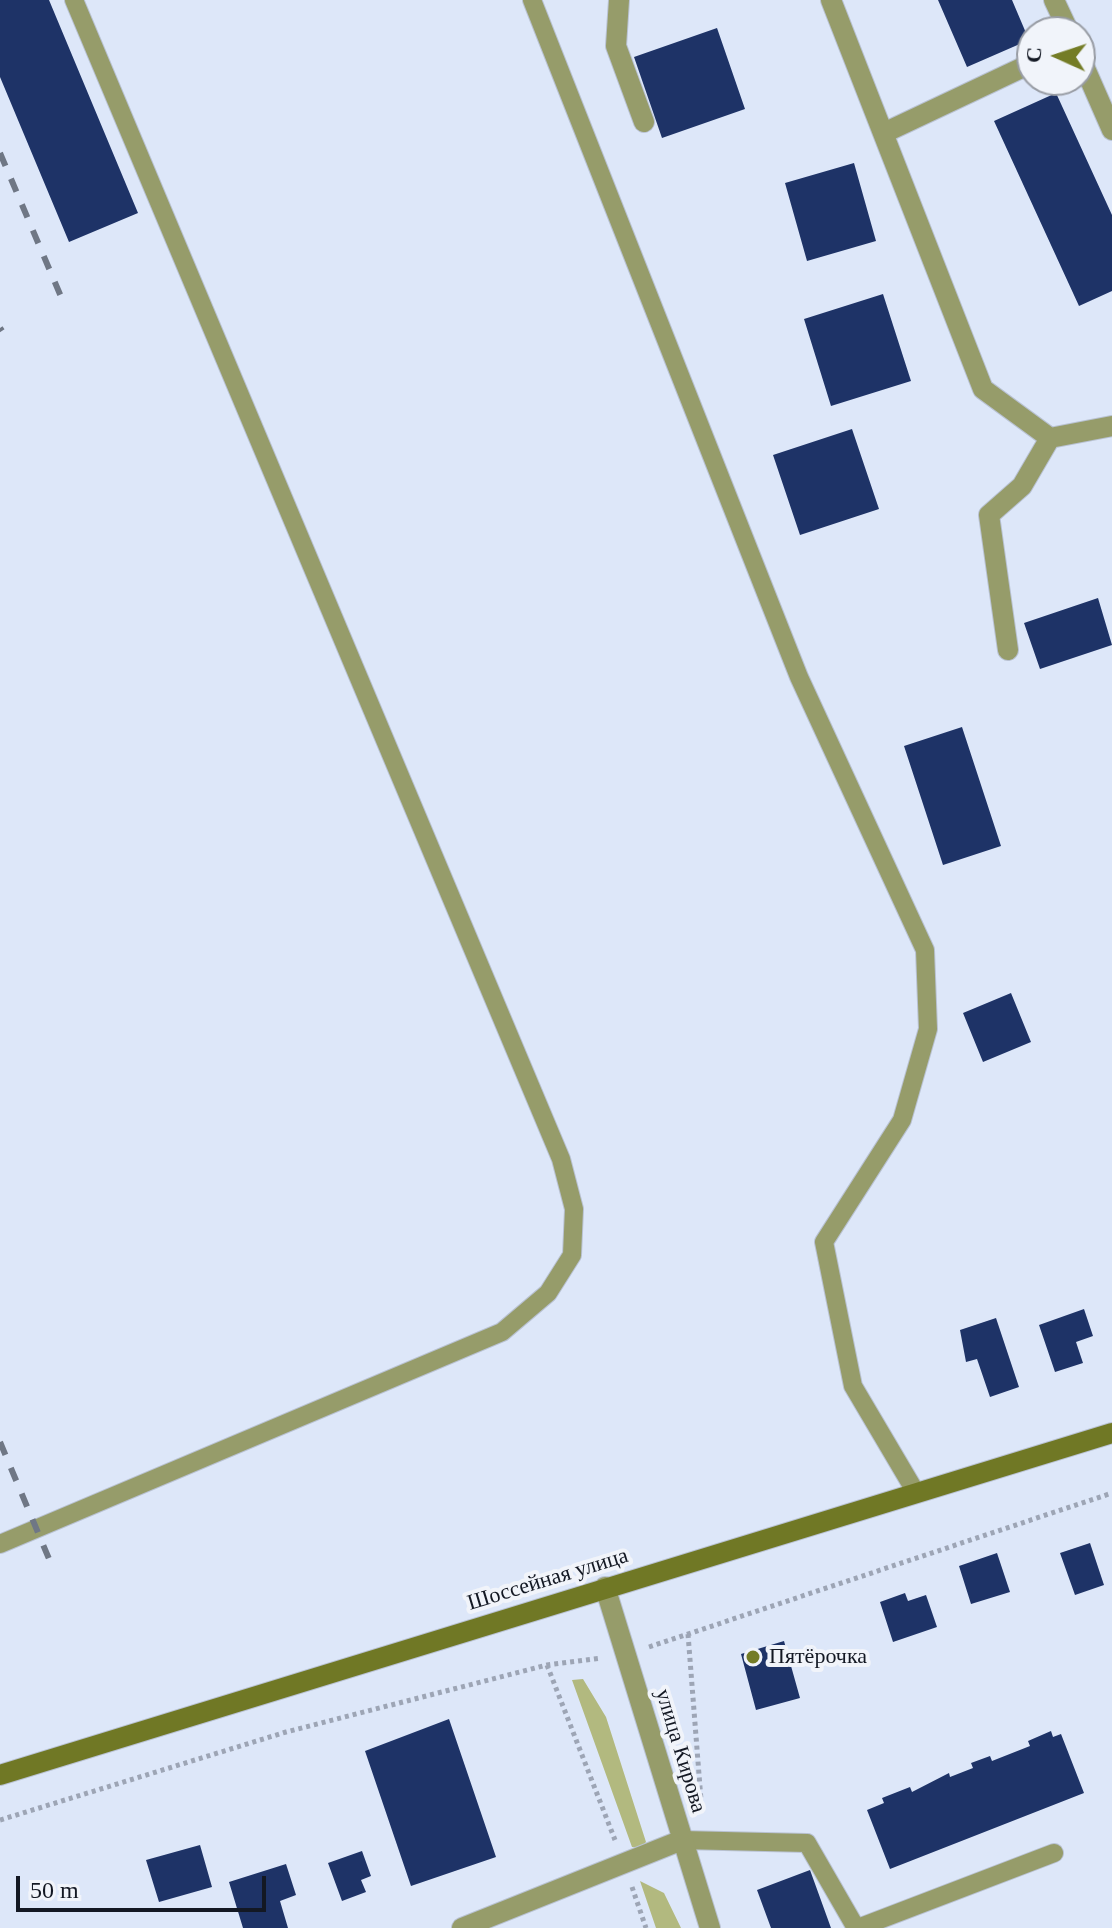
<!DOCTYPE html>
<meta charset="utf-8">
<style>
body{margin:0}
#map{position:relative;width:1112px;height:1928px;overflow:hidden;background:#dde7f9;font-family:"Times New Roman",serif}
canvas{display:block}
.north{position:absolute;left:1016px;top:16px;width:80px;height:80px;box-sizing:border-box;background:#f1f4fa;border:2px solid #989ca4;border-radius:50%;rotate:273deg;font-size:22px;font-weight:700;line-height:32px;text-align:center;color:#131823}
.north::after{content:'';display:block;margin:auto;width:28px;height:36px;background:#747c26;clip-path:polygon(50% 0,100% 100%,50% 72%,0 100%)}
.scale{position:absolute;left:16px;top:1876px;width:250px;height:36px;box-sizing:border-box;border:4px solid #131823;border-top:0;padding-left:10px;font-size:24px;line-height:28px;white-space:nowrap;color:#131823;-webkit-text-stroke:6px #f1f4fa;paint-order:stroke}
</style>
<div id="map">
<canvas width="1112" height="1928"></canvas>
<div class="north">С</div>
<div class="scale">50 m</div>
</div>
<script>
const ctx = document.querySelector('canvas').getContext('2d');
ctx.lineJoin = 'round';
function fillPath(path, color) { ctx.fillStyle = color; ctx.fill(path, 'evenodd'); }
const shape = rows => new Path2D(rows.map(r => 'M' + r).join(''));
function trace(path, color, width, dash) { ctx.strokeStyle = color; ctx.lineWidth = width; ctx.lineCap = dash ? 'butt' : 'round'; ctx.setLineDash(dash || []); ctx.stroke(path); }
function label(font, color, halo, rows, align = 'center') {
  ctx.font = font + ' "Times New Roman",serif'; ctx.lineWidth = 8; ctx.setLineDash([]); ctx.textBaseline = 'middle'; ctx.strokeStyle = halo; ctx.fillStyle = color; for (const [text, x, y, turn = 0] of rows) {
    ctx.save(); ctx.translate(x, y); ctx.rotate((+turn || 0) * Math.PI / 180); ctx.textAlign = isNaN(turn) ? turn : align; if (halo) ctx.strokeText(text, 0, 0); ctx.fillText(text, 0, 0); ctx.restore();
  }
}
const green = shape([
 [583,1679,606,1717,646,1842,641,1848,632,1847,572,1680],
 [640,1881,664,1893,681,1928,656,1928]
]);
const building = shape([
 [0,0,49,0,138,213,69,242,0,77],
 [938,0,1012,0,1029,40,967,67],
 [717,28,745,109,662,138,634,57],
 [1056,93,1112,215,1112,291,1079,306,994,121],
 [854,163,876,241,807,261,785,183],
 [883,294,911,381,831,406,804,319],
 [852,429,879,509,800,535,773,455],
 [1098,598,1112,645,1040,669,1024,623],
 [962,727,1001,846,943,865,904,746],
 [1011,993,1031,1042,983,1062,963,1013],
 [1084,1309,1093,1336,1076,1342,1083,1363,1055,1372,1039,1325],
 [996,1318,1019,1387,990,1397,977,1359,966,1362,960,1330],
 [1090,1543,1104,1585,1075,1595,1060,1553],
 [997,1553,1010,1592,971,1604,959,1566],
 [905,1593,908,1601,926,1595,937,1627,893,1642,880,1602],
 [784,1641,800,1698,756,1710,741,1654],
 [449,1719,496,1857,411,1886,365,1751],
 [1051,1731,1053,1737,1061,1734,1084,1793,890,1869,867,1810,884,1803,882,1798,910,1787,912,1792,949,1773,950,1777,973,1768,971,1763,990,1756,992,1761,1030,1746,1028,1741],
 [200,1845,212,1887,159,1902,146,1860],
 [362,1851,371,1876,361,1880,366,1892,342,1901,328,1863],
 [286,1864,296,1895,280,1901,288,1928,243,1928,229,1882],
 [810,1870,831,1928,771,1928,757,1890]
]);
const path = shape([
 [688,1634,701,1800],
 [649,1647,1112,1493],
 [547,1665,615,1840],
 [0,1820,286,1732,547,1665,601,1658],
 [632,1887,646,1928]
]);
const lane = shape([
 [532,0,799,677,925,950,928,1029,902,1120,824,1242,853,1386,915,1491],
 [0,1544,502,1332,548,1293,572,1255,574,1209,561,1159,74,0],
 [682,1840,807,1843,856,1928],
 [858,1928,1054,1853]
]);
const street = shape([
 [619,0,616,46,644,122],
 [831,0,983,389,1050,438,1112,426],
 [1054,0,1069,32],
 [1080,57,1112,130],
 [886,132,1032,63],
 [1008,650,989,515,1022,486,1050,438],
 [605,1587,710,1928],
 [462,1928,682,1840]
]);
const secondary = shape([
 [0,1775,1112,1433]
]);
const rail = shape([
 [0,153,62,299],
 [0,328,2,331],
 [0,1442,52,1566]
]);
const markers = [
 [753,1657,8,"#747c26"]
];
const streetNames = [
 ["Шоссейная улица",548,1580,-17],
 ["улица Кирова",680,1751,73]
];
const poiNames = [
 ["Пятёрочка",769,1657]
];
fillPath(green, '#b2b97f');
fillPath(building, '#1e3367');
trace(lane, '#b9c2d2', 20);
trace(street, '#b9c2d2', 22);
trace(secondary, '#b9c2d2', 22);
trace(path, '#9da5b5', 5, [4, 4]);
trace(lane, '#969c6a', 18);
trace(street, '#969c6a', 20);
trace(secondary, '#707825', 20);
trace(rail, '#6f7785', 6, [14, 14]);
for (const [x, y, r, color] of markers) { const dot = new Path2D(); dot.arc(x, y, r, 0, 2 * Math.PI); ctx.fillStyle = color; ctx.fill(dot); trace(dot, '#f1f4fa', 3); }
label('22px', '#131823', '#f1f4fa', streetNames);
label('22px', '#131823', '#f1f4fa', poiNames, 'left');
</script>
